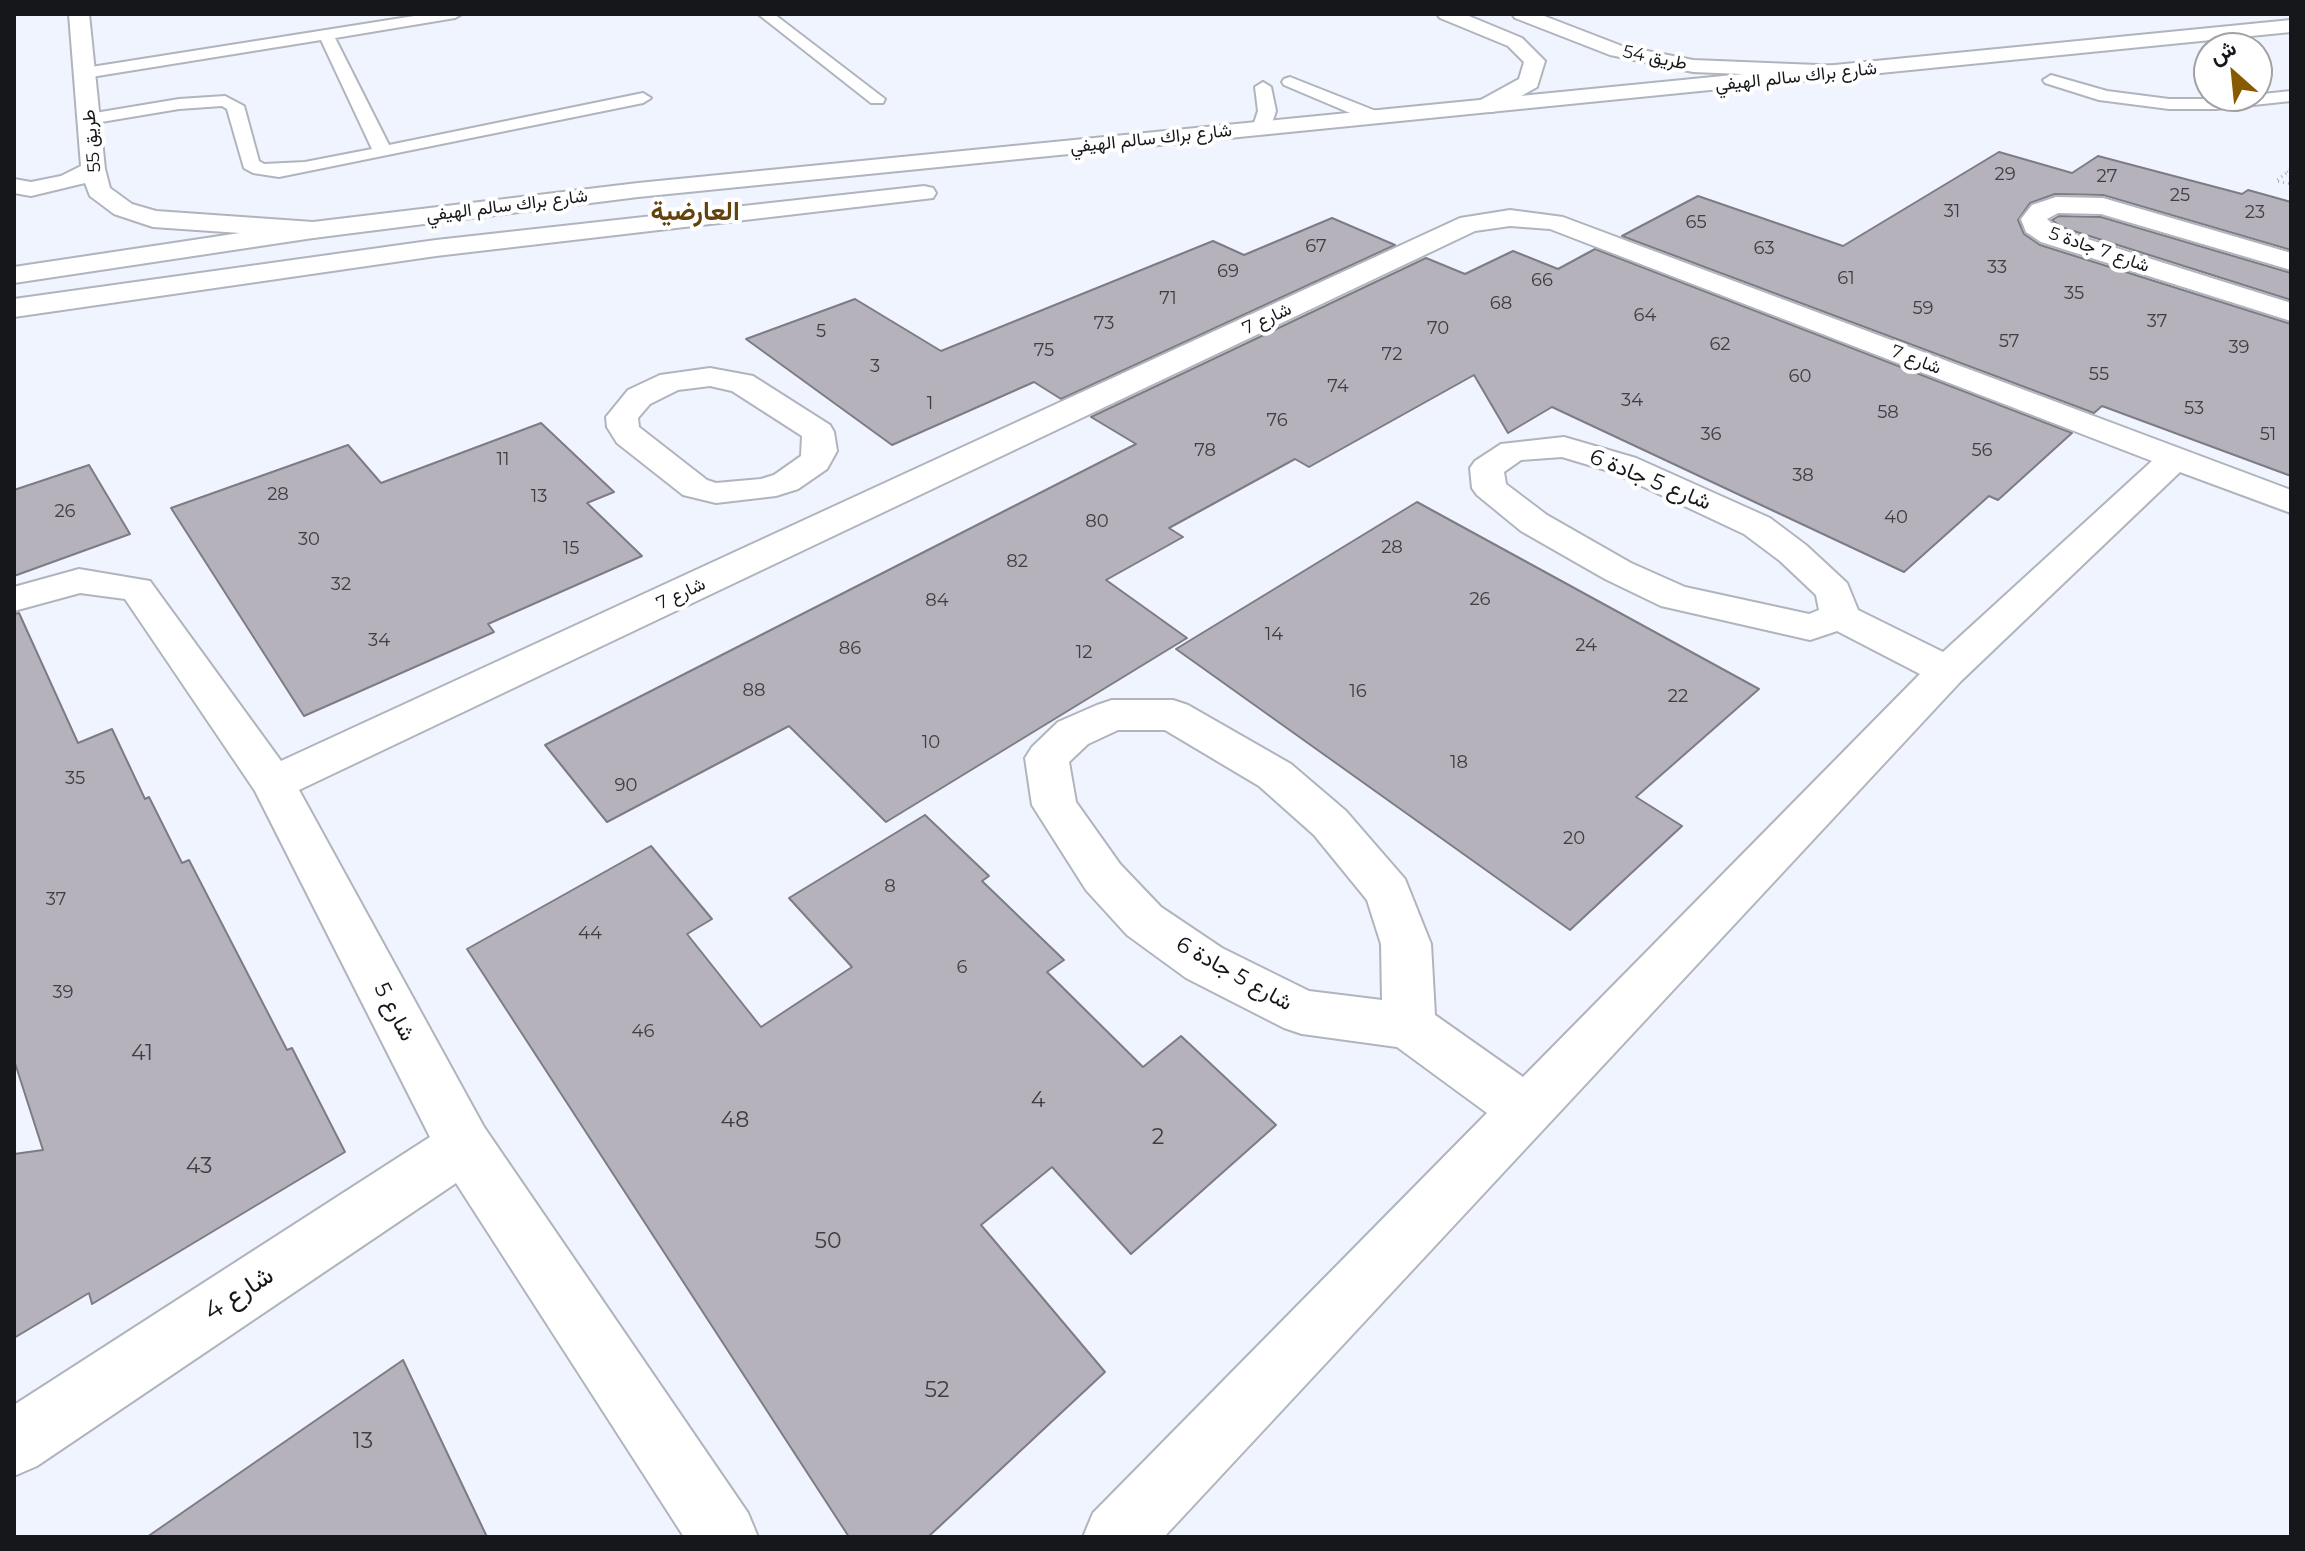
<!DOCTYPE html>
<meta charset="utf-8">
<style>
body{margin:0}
#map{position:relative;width:2305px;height:1551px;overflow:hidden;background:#f0f4fe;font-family:Montserrat,Vazirmatn,sans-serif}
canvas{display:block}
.frame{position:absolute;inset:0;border:16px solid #16171b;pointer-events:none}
.north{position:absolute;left:2193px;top:32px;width:80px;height:80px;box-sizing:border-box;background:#fff;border:2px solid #a2a2a4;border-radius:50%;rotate:333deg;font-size:22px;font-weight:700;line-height:32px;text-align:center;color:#16171b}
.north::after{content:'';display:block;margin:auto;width:28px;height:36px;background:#895900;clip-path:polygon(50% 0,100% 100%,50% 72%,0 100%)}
</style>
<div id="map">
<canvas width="2305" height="1551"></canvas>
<div class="frame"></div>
<div class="north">ش</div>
</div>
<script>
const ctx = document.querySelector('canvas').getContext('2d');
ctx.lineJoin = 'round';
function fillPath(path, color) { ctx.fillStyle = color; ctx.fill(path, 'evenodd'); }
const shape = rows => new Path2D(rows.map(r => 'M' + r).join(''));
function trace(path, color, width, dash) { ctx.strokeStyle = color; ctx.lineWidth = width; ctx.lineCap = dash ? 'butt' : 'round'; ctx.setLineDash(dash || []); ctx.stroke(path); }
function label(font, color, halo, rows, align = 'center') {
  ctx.font = font + ' Montserrat,Vazirmatn,sans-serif'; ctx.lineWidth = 8; ctx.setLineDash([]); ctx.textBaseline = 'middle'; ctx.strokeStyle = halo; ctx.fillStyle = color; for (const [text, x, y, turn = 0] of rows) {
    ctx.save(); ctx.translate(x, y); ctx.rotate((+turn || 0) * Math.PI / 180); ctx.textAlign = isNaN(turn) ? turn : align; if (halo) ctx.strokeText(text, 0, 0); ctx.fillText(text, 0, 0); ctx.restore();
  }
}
const building = shape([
 [1999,152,2072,173,2098,156,2242,194,2248,190,2291,202,2291,250,2103,195,2055,194,2030,203,2018,220,2024,234,2040,245,2291,324,2291,476,2102,406,2094,413,1622,236,1698,196,1843,246,1999,152],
 [2059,216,2101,217,2291,273,2291,300,2061,227,2052,220,2059,216],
 [1332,218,1395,245,1061,399,1034,382,892,445,746,339,855,299,941,351,1213,241,1244,255,1332,218],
 [1595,249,2072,433,1998,500,1989,496,1904,572,1552,407,1508,433,1474,375,1309,467,1295,459,1169,528,1183,537,1106,580,1187,638,886,822,789,726,607,822,545,745,1136,444,1091,417,1426,258,1465,274,1513,251,1558,269,1595,249],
 [541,423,614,492,587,503,642,556,488,624,494,632,304,716,171,508,348,445,381,483,541,423],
 [89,465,130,534,14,576,14,490,89,465],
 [1417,502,1759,689,1636,797,1682,826,1570,930,1176,649,1417,502],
 [19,613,78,743,112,729,145,799,149,797,182,863,189,860,287,1050,292,1048,345,1152,92,1304,89,1293,14,1338,14,1154,43,1150,14,1060,14,614,19,613],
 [925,815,989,876,982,881,1064,960,1047,972,1143,1067,1181,1036,1276,1125,1131,1254,1052,1167,981,1225,1105,1372,928,1537,849,1537,467,949,651,846,712,919,687,934,761,1027,852,967,789,898,925,815],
 [403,1360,487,1537,147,1537,403,1360]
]);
const pathFar1 = shape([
 [2287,172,2291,169]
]);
const path = shape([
 [2290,170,2276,181,2291,184]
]);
const service = shape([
 [427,14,462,14,455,18,335,38,389,145,643,93,651,98,643,103,279,177,253,173,244,168,227,109,222,106,179,109,89,124,80,119,89,114,179,99,225,96,244,106,259,161,264,164,305,162,372,149,321,40,85,78,77,73,85,68,427,14],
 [758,14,774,14,885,99,883,103,871,103,758,14],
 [2051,75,2107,91,2169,99,2216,99,2291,91,2291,101,2216,109,2169,109,2099,100,2045,83,2043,80,2051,75],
 [1290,77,1381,113,1384,117,1375,122,1369,121,1284,85,1282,82,1284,79,1290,77],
 [1263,82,1271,87,1276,111,1270,129,1261,134,1252,129,1258,111,1255,87,1263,82]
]);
const minor = shape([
 [2056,197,2103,198,2291,253,2291,270,2101,214,2058,213,2047,219,2059,230,2291,303,2291,321,2041,242,2026,232,2021,219,2032,205,2056,197],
 [1510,210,1563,217,2291,490,2291,513,2180,472,1961,681,1164,1537,1083,1537,1093,1513,1487,1113,1397,1047,1302,1034,1284,1028,1186,978,1127,935,1086,890,1032,805,1025,758,1032,747,1058,722,1097,705,1112,700,1173,700,1188,705,1291,764,1346,811,1405,879,1431,944,1435,1015,1523,1077,1920,674,1837,631,1810,640,1661,606,1605,579,1521,531,1477,495,1472,488,1470,468,1475,461,1501,444,1564,437,1636,458,1770,518,1806,545,1847,583,1858,610,1943,652,2152,461,1550,229,1510,226,1475,231,299,790,484,1127,748,1513,758,1537,684,1537,456,1183,37,1466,14,1476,14,1405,430,1137,255,791,125,599,80,593,14,611,14,587,79,569,150,581,281,761,1460,218,1510,210],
 [1562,457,1612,472,1744,534,1780,561,1816,595,1819,610,1809,614,1685,587,1631,563,1547,515,1506,484,1504,472,1521,460,1562,457],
 [1118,730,1165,730,1259,786,1314,835,1367,900,1381,944,1382,1000,1309,991,1222,948,1161,907,1120,864,1076,802,1069,762,1088,744,1118,730],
 [710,368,753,376,830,425,834,432,837,451,827,469,798,489,776,496,716,503,683,495,617,443,607,427,606,417,628,390,660,375,710,368],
 [710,386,732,391,802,436,801,456,774,475,761,479,716,483,707,480,639,427,638,418,650,404,678,390,710,386]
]);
const tertiary = shape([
 [69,14,89,14,105,169,110,188,132,204,156,211,313,222,322,224,326,230,322,236,313,238,153,227,114,214,90,196,85,183,31,196,14,193,14,179,31,182,61,176,81,166,69,14],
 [1437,14,1464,14,1522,38,1545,61,1537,87,1493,112,1477,112,1474,107,1477,102,1519,79,1524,62,1508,46,1440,18,1437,14],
 [1512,14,1539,14,1622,46,1693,60,1842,66,1852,72,1842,78,1693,72,1610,55,1515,18,1512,14]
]);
const secondary = shape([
 [2291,20,2291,32,638,197,313,238,14,283,14,267,313,222,638,183,2291,20],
 [924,186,933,188,936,193,933,198,436,256,14,317,14,299,436,240,924,186]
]);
const farStreetnames = [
 ["طريق 54",1655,58,11],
 ["شارع براك سالم الهيفي",1796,77,-6],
 ["شارع براك سالم الهيفي",1151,139,-6],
 ["طريق 55",92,141,-96],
 ["شارع براك سالم الهيفي",507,206,-7],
 ["شارع 7 جادة 5",2099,250,19],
 ["شارع 7",1267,319,-25],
 ["شارع 7",1916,360,21],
 ["شارع 7",681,594,-25]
];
const numberNames = [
 ["29",2005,175],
 ["27",2107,177],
 ["25",2180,196],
 ["31",1952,212],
 ["23",2255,213],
 ["65",1696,223],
 ["67",1316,247],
 ["63",1764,249],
 ["33",1997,268],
 ["69",1228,272],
 ["61",1846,279],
 ["66",1542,281],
 ["35",2074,294],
 ["71",1168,299],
 ["68",1501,304],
 ["59",1923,309],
 ["64",1645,316],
 ["37",2157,322],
 ["73",1104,324],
 ["70",1438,329],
 ["5",821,332],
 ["57",2009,342],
 ["62",1720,345],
 ["39",2239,348],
 ["75",1044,351],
 ["72",1392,355],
 ["3",875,367],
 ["55",2099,375],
 ["60",1800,377],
 ["74",1338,387],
 ["34",1632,401],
 ["1",930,404],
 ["53",2194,409],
 ["58",1888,413],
 ["76",1277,421],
 ["36",1711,435],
 ["51",2268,435],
 ["78",1205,451],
 ["56",1982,451],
 ["11",503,460],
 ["38",1803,476],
 ["28",278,495],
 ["13",539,497],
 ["26",65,512],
 ["40",1896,518],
 ["80",1097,522],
 ["30",309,540],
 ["28",1392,548],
 ["15",571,549],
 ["82",1017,562],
 ["32",341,585],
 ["26",1480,600],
 ["84",937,601],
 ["14",1274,635],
 ["34",379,641],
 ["24",1586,646],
 ["86",850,649],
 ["12",1084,653],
 ["88",754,691],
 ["16",1358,692],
 ["22",1678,697],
 ["10",931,743],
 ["18",1459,763],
 ["35",75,779],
 ["90",626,786],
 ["20",1574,839],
 ["8",890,887],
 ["37",56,900],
 ["44",590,934],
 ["6",962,968],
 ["39",63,993],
 ["46",643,1032]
];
const streetNames = [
 ["شارع 5 جادة 6",1650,480,22],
 ["شارع 5 جادة 6",1234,974,29],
 ["شارع 5",394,1012,62]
];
const nearNumbernames = [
 ["41",142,1054],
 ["4",1038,1101],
 ["48",735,1121],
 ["2",1158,1138],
 ["43",199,1167],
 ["50",828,1242],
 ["52",937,1391],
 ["13",363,1442]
];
const farDistrictnames = [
 ["العارضية",695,212]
];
const nearStreetnames = [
 ["شارع 4",239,1294,-33]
];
fillPath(building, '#b5b2bc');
trace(building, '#7d7b84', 2);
trace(service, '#b0b4bd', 4);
trace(minor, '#b0b4bd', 4);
trace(tertiary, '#b0b4bd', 4);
trace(secondary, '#b0b4bd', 4);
trace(pathFar1, '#aaadb5', 2, [1, 3]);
trace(path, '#aaadb5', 3, [1, 4]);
fillPath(service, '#fff');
fillPath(minor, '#fff');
fillPath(tertiary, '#fff');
fillPath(secondary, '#fff');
label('18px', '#16171b', '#fff', farStreetnames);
label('18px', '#3e3e43', null, numberNames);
label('22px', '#16171b', '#fff', streetNames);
label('22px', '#3e3e43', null, nearNumbernames);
label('bold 26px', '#64420d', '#fff', farDistrictnames);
label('26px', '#16171b', '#fff', nearStreetnames);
</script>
